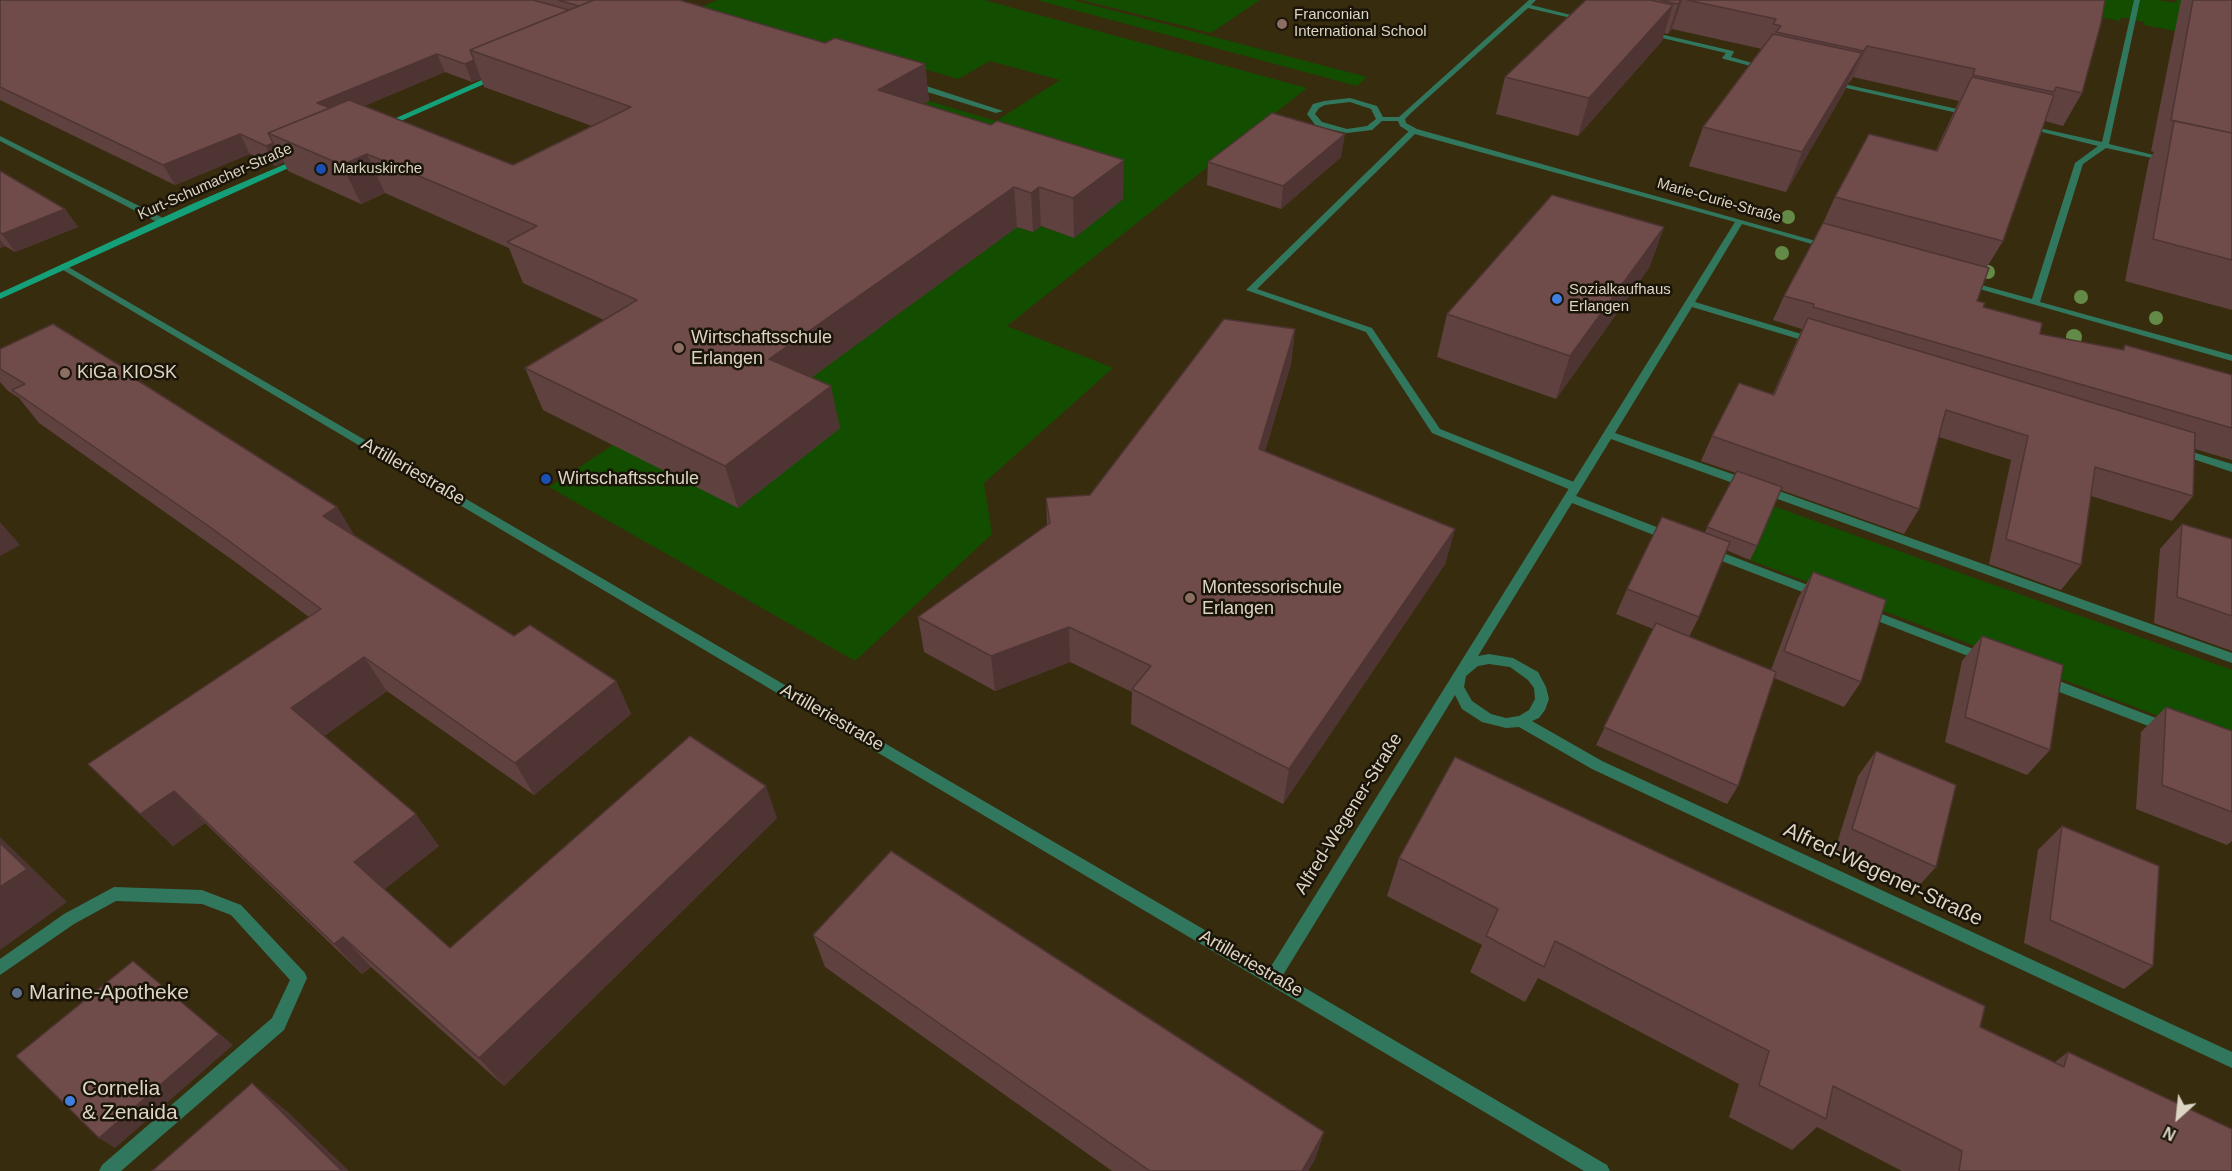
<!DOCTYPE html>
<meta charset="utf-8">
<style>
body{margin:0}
#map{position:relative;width:2232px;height:1171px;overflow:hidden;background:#382c0e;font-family:Helvetica,sans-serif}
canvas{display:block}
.north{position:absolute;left:2148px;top:1087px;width:60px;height:60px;-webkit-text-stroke:4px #1b1509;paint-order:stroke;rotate:207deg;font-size:16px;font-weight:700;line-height:24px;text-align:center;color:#dcd5c4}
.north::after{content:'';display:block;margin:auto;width:21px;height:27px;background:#dcd5c4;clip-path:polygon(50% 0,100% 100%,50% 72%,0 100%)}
</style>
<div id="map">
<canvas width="2232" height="1171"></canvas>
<div class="north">N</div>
</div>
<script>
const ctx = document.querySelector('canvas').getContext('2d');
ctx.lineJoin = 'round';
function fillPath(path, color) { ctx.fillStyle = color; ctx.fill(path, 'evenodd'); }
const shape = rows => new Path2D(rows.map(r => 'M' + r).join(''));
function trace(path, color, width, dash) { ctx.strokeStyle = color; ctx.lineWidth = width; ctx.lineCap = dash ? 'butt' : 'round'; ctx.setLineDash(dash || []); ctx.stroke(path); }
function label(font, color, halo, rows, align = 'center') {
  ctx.font = font + ' Helvetica,sans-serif'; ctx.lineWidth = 5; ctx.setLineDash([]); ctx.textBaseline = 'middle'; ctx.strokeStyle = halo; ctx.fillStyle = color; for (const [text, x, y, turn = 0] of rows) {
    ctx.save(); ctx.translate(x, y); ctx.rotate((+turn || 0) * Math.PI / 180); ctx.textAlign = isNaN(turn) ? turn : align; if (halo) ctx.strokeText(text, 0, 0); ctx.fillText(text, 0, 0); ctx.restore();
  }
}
const green = shape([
 [717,0,984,0,1307,88,1007,326,1113,368,984,483,992,534,855,661,549,487,613,445,713,371,845,353,1017,227,1033,232,1041,226,1074,238,835,156,929,101,996,121,1060,80,990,61,958,79,895,60,877,69,695,10],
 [1037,0,1073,0,1367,77,1357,86],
 [1082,0,1260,0,1211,33],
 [2011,0,2157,0,2176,3,2177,0,2194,0,2232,42,2144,25,2144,22,2121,17,2120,21],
 [1773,506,2232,670,2232,744,1750,560]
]);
const lane = shape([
 [911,83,917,83,1003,111,996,113,911,87,911,83],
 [1411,129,1418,131,1257,289,1372,328,1440,429,1579,484,1581,487,1579,490,1571,490,1432,433,1366,332,1246,290,1411,129],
 [114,887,202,890,241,905,305,973,307,978,284,1030,121,1171,99,1171,102,1165,272,1018,290,980,231,915,202,904,116,901,74,924,0,975,0,959,64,914,114,887]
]);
const street = shape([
 [1529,0,1536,0,1531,5,1587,19,1584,21,1528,8,1412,112,1405,119,1406,123,1417,129,1830,245,1826,248,1742,224,1695,302,1818,339,1820,341,1818,343,1812,343,1692,307,1615,433,1752,481,1754,484,1752,487,1744,487,1611,439,1576,496,1672,533,1674,536,1672,539,1664,539,1572,503,1478,656,1489,654,1513,658,1538,672,1546,687,1549,699,1545,710,1539,718,1532,721,1602,761,2232,1052,2232,1068,1592,769,1519,727,1506,728,1482,722,1462,709,1455,695,1283,975,1607,1165,1610,1171,1584,1171,58,267,62,264,65,265,1270,968,1735,222,1411,133,1400,126,1398,121,1382,121,1372,130,1347,133,1316,126,1307,114,1313,104,1324,101,1350,98,1377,106,1383,117,1399,117,1529,0],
 [1350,102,1371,109,1376,119,1367,126,1347,129,1322,122,1315,114,1319,108,1325,105,1350,102],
 [1489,664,1510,667,1528,680,1534,688,1535,699,1529,710,1519,716,1506,718,1491,714,1472,701,1464,687,1466,676,1478,666,1489,664],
 [2134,0,2140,0,2109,144,2170,159,2166,161,2106,148,2083,164,2040,302,2232,355,2232,361,1962,284,1967,281,2032,299,2075,163,2098,146,2022,127,2026,125,2102,142,2134,0],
 [1647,31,1733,51,1734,52,1731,57,1770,68,1766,70,1724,59,1722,58,1726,53,1645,34,1645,32,1647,31],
 [1830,81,1971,112,1975,114,1971,116,1833,85,1830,85,1830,81],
 [0,136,165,219,166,221,159,223,0,141,0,136],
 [2179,448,2232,464,2232,472,2175,453,2174,451,2175,449,2179,448],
 [1765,486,2232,653,2232,663,1761,493,1759,490,1765,486],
 [1710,548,1821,590,1823,593,1821,596,1813,596,1706,555,1704,552,1710,548],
 [1866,608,1989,655,1991,658,1989,661,1985,663,1981,661,1862,615,1860,612,1862,609,1866,608],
 [2046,676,2169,723,2171,727,2169,731,2164,732,2041,685,2040,681,2041,677,2046,676]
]);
const secondary = shape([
 [493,75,500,77,385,128,378,126,493,75],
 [297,159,304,161,0,299,0,293,192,204,297,159]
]);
const trees = [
 [1788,217,7],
 [1782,253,7],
 [1988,272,7],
 [2081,297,7],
 [2156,318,7],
 [2074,337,8]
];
const wall = shape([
 [0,0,679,0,825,43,925,64,929,101,923,104,1123,199,1074,238,1041,226,1033,232,1017,227,812,377,840,428,738,508,543,410,525,368,604,320,523,283,509,248,385,193,361,204,288,171,284,162,276,166,250,154,175,185,0,100],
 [445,72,472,82,481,79,484,87,592,126,513,165,364,106],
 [1586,0,2105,0,2082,93,2063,126,2045,121,2003,241,1987,267,1977,301,1983,307,2040,334,2122,350,2125,345,2232,375,2232,460,2195,449,2193,496,2172,521,2091,496,2081,565,2061,590,1989,564,2011,460,1939,437,1919,509,1904,534,1781,490,1757,546,1750,560,1726,550,1699,617,1689,637,1771,670,1798,598,1813,572,1861,682,1844,707,1774,678,1738,786,1727,804,1596,745,1653,629,1616,614,1627,589,1705,532,1736,473,1701,461,1712,436,1773,394,1802,329,1773,320,1784,296,1823,223,1835,197,1936,150,1959,101,1853,77,1850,82,1849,82,1845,90,1786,192,1689,166,1703,127,1762,49,1672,29,1668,34,1664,33,1662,41,1578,136,1496,114,1505,77],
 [2181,0,2232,0,2232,310,2125,281,2149,160,2154,152,2151,151],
 [1341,157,1281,209,1207,185,1208,162],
 [0,171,65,209,78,227,15,252,5,246,0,248],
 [1664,227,1649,268,1556,399,1437,357,1447,314],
 [1295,329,1291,364,1265,451,1455,529,1445,564,1283,804,1131,724,1132,692,1070,662,995,691,924,652,918,617,1047,525,1046,498,1090,495],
 [0,349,132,373,136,379,337,507,354,535,514,636,616,681,631,714,534,795,387,691,324,736,439,846,384,889,450,948,777,818,504,1086,371,967,362,974,205,823,173,846,88,764,309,617,234,561,39,423,19,398,8,391,0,382],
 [2182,524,2232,539,2232,651,2154,623,2160,549],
 [1982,636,2050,750,2027,775,1945,742,1962,661],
 [2166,707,2232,731,2232,841,2227,845,2136,809,2141,732],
 [1876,751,1936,867,1914,891,1834,853,1858,776],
 [2062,826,2153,966,2124,989,2024,943,2038,850],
 [1399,858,1980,1027,2055,1062,2068,1052,2232,1171,1902,1171,1817,1127,1792,1150,1729,1117,1739,1084,1538,978,1525,1002,1470,972,1482,945,1387,896],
 [813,935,1324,1132,1315,1159,1308,1171,1112,1171,825,967]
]);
const shadedWall = shape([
 [1682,0,1672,29,1668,34,1678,4],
 [1673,5,1662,41,1578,136,1589,98],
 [1867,46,1853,77,1850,82,1864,51],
 [1862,53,1845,90,1786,192,1802,152],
 [437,54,445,72,345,114,317,103],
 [474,60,481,79,472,82,465,64],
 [925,64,929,101,884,127,878,90],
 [240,134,250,154,175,185,163,165],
 [1345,134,1341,157,1281,209,1283,186],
 [273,143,284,162,276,166,266,146],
 [367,154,385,193,361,204,342,165],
 [1124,160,1123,199,1074,238,1073,198],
 [1014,187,1017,227,779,401,769,359],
 [1039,187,1041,226,1033,232,1031,193],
 [65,209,78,227,15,252,2,234],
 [1664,227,1649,268,1556,399,1570,356],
 [0,239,5,246,0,248],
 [1295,329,1291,364,1255,485,1259,449],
 [831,386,840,428,738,508,725,466],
 [337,507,358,541,323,516],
 [0,522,20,545,0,556],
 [1455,529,1445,564,1283,804,1289,769],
 [1069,627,1070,662,995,691,991,656],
 [364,657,387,691,317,741,291,708],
 [616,681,631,714,534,795,515,763],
 [766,786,777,818,504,1086,479,1058],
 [174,791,205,823,173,846,140,814],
 [416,814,439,846,380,893,354,862],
 [0,837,67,902,0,950],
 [343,937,371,967,362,974,334,944],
 [133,961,233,1045,115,1148,99,1138],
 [252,1083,288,1112,349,1171,342,1171],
 [1324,1132,1315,1159,1308,1171,1302,1171]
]);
const building = shape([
 [0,0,533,0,569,10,470,50,474,60,465,64,437,54,317,103,330,108,268,133,273,143,266,146,240,134,163,165,0,87,0,0],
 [558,0,594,0,579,6,558,0],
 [594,0,679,0,825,43,835,38,925,64,878,90,991,125,997,121,1124,160,1073,198,1039,187,1031,193,1014,187,769,359,831,386,725,466,525,368,637,300,507,242,537,226,367,154,342,165,268,133,349,100,513,165,631,107,470,50,594,0],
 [1586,0,1650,0,1673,5,1589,98,1505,77,1586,0],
 [1660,0,1681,0,1678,4,1660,0],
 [1687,0,2105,0,2101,23,2082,93,2056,87,2054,92,1973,75,1975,69,1867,46,1864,51,1776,32,1781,26,1773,24,1776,19,1687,0],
 [2193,0,2232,0,2232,133,2171,120,2193,0],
 [1773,34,1862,53,1802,152,1703,127,1773,34],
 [1972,77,2054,95,2003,241,1835,197,1869,134,1937,151,1972,77],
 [1272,113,1345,134,1283,186,1208,162,1272,113],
 [2174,121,2232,133,2232,260,2153,239,2174,121],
 [0,171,65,209,2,234,0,232,0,171],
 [1552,195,1664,227,1570,356,1447,314,1552,195],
 [1823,223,1989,268,1977,301,1985,303,1983,307,2042,323,2040,334,2124,350,2125,345,2232,375,2232,428,1813,307,1814,304,1784,296,1823,223],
 [1808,318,2195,433,2193,496,2095,467,2081,565,2006,539,2028,436,1946,410,1919,509,1712,436,1739,383,1774,395,1808,318],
 [1224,319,1295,329,1259,449,1455,529,1289,769,1132,689,1151,666,1069,627,991,656,918,617,1050,523,1046,498,1090,495,1224,319],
 [53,324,132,373,129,375,337,507,323,516,514,636,530,625,616,681,515,763,364,657,291,708,416,814,354,862,450,948,690,736,766,786,479,1058,343,937,334,944,174,791,140,814,88,764,321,609,210,527,12,390,25,384,0,369,0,349,53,324],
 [1737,471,1782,487,1757,546,1707,527,1737,471],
 [1662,517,1730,542,1699,617,1627,589,1662,517],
 [2182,524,2232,539,2232,616,2177,597,2182,524],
 [1813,572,1886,600,1861,682,1784,651,1813,572],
 [1656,623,1776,672,1738,786,1604,727,1656,623],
 [1982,636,2063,665,2050,750,1965,717,1982,636],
 [2166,707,2232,731,2232,812,2162,785,2166,707],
 [1876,751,1956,785,1936,867,1852,829,1876,751],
 [1455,757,1985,1006,1980,1027,2064,1067,2068,1052,2232,1129,2232,1171,1959,1171,1962,1151,1833,1086,1826,1119,1759,1085,1769,1051,1555,941,1544,967,1486,936,1498,909,1399,858,1455,757],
 [2062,826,2159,866,2153,966,2050,920,2062,826],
 [0,843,27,869,0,887,0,843],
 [891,851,1324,1132,1302,1171,1150,1171,813,935,891,851],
 [133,961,219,1034,99,1138,16,1056,133,961],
 [252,1083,342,1171,152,1171,252,1083]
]);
const markers = [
 [1282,24,6,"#8d6e63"],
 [321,169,6,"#1a4fb4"],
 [1557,299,6,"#3f7fe0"],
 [679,348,6,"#8d6e63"],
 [65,373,6,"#8d6e63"],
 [546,479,6,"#1a4fb4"],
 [1190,598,6,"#8d6e63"],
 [17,993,6,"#5c6f8a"],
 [70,1101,6,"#3f7fe0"]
];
const farPoinames = [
 ["Franconian",1294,15],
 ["International School",1294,32],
 ["Markuskirche",333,169],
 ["Sozialkaufhaus",1569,290],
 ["Erlangen",1569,307]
];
const farStreetnames = [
 ["Kurt-Schumacher-Straße",215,182,-24],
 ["Marie-Curie-Straße",1719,201,16]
];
const poiNames = [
 ["Wirtschaftsschule",691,338],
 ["Erlangen",691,359],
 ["KiGa KIOSK",77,373],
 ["Wirtschaftsschule",558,479],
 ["Montessorischule",1202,588],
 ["Erlangen",1202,609]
];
const streetNames = [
 ["Artilleriestraße",413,472,30],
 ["Artilleriestraße",832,718,30],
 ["Alfred-Wegener-Straße",1349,814,-58],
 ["Artilleriestraße",1251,964,30]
];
const nearStreetnames = [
 ["Alfred-Wegener-Straße",1883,875,25]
];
const nearPoinames = [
 ["Marine-Apotheke",29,993],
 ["Cornelia",82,1089],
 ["& Zenaida",82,1113]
];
fillPath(green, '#134d00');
fillPath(lane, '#30775e');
fillPath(street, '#30775e');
fillPath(secondary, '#14a078');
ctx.fillStyle = '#638a46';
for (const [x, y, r] of trees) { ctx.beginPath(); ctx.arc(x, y, r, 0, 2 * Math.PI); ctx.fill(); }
fillPath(wall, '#5f4140');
fillPath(shadedWall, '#4e3534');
fillPath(building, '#6f4c4a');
trace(building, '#4e3534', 1.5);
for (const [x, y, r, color] of markers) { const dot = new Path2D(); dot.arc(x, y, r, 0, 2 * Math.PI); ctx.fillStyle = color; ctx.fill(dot); trace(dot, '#1b1509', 2); }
label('15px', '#dcd5c4', '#1b1509', farPoinames, 'left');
label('15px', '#dcd5c4', '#1b1509', farStreetnames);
label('18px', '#dcd5c4', '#1b1509', poiNames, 'left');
label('18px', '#dcd5c4', '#1b1509', streetNames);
label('21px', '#dcd5c4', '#1b1509', nearStreetnames);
label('21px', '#dcd5c4', '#1b1509', nearPoinames, 'left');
</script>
